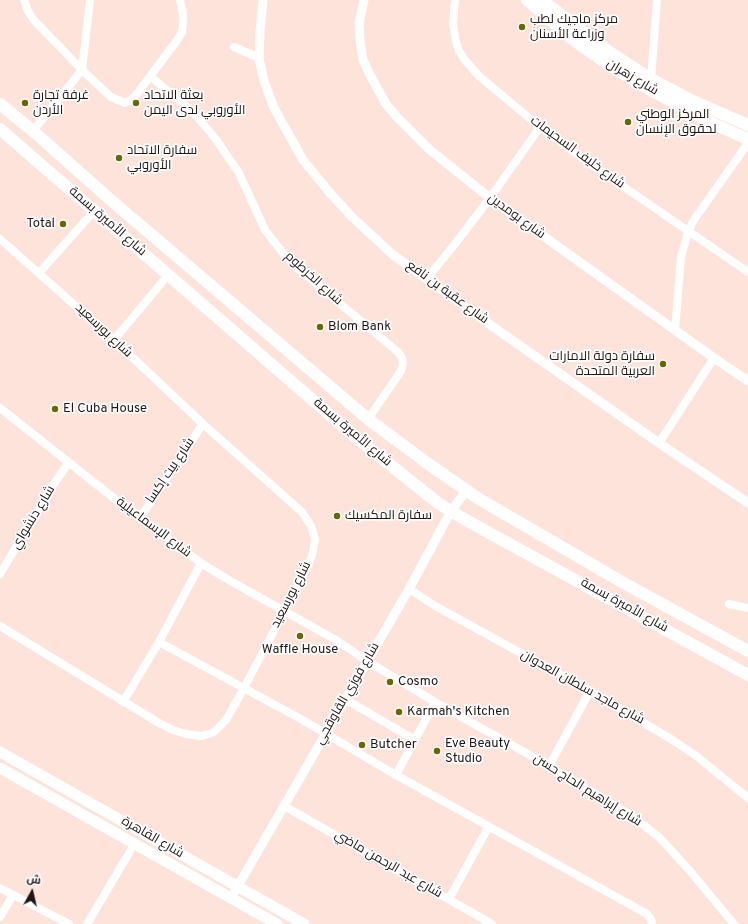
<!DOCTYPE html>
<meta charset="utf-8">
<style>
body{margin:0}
#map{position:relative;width:748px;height:924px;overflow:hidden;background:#fee3da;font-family:Overpass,Cairo,sans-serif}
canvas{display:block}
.north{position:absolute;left:12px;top:872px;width:40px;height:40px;-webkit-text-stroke:3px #fff;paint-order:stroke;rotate:8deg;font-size:11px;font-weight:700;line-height:16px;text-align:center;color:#1f1613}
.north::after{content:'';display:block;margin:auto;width:14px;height:18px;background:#1f1613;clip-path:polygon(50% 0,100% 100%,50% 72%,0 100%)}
</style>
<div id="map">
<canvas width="748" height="924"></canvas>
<div class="north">ش</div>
</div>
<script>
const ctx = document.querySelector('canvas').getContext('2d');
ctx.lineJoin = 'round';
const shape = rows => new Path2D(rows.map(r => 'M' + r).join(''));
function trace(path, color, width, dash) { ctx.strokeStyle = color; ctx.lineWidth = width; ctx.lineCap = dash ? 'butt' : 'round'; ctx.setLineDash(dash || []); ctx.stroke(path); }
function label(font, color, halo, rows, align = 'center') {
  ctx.font = font + ' Overpass,Cairo,sans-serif'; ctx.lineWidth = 3.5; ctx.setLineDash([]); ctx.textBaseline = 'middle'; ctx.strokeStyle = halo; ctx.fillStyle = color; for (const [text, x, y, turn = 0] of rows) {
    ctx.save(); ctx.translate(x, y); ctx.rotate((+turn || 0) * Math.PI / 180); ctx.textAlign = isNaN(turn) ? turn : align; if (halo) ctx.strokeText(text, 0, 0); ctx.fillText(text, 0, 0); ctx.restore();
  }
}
const minor = shape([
 [24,0,28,11,33,19,82,70,111,97,125,103,131,100,136,95,178,39,182,32,183,23,183,14,180,0],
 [455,0,453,24,456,42,459,51,464,59,479,76,540,127,589,163,748,272],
 [234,47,259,58],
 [151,77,192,111,215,138,239,173,265,230,283,253,297,268,385,341,398,352,402,358,403,363,401,371,368,419],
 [651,79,657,0],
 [33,131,82,70,90,0],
 [0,239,114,340,203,424,302,512,311,526,315,539,313,552,308,566,244,688,226,720,214,732,202,736,186,734,173,730,159,723,0,626],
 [39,273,94,211],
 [427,278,455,244,490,198,540,127],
 [675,330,681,257,688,232,694,220,748,143],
 [114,340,168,275],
 [0,408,115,499,201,563,159,642,123,702],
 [659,443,714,358],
 [140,518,203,424],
 [201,563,227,579,336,640,367,661,435,702,549,766,632,816,660,838,690,871,734,924],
 [0,574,48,493,69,462],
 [409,589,437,607,590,691,671,739,695,755,748,798],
 [729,604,748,608],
 [159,642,299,718,396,775,647,914,651,919,652,924],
 [345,699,415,740],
 [549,766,590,691],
 [396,775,435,702],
 [284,806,492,924],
 [0,888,69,924],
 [449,899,489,826],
 [0,917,13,895],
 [87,924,135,843]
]);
const tertiary = shape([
 [263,0,260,31,259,58,264,81,274,108,303,160,330,193,352,217,392,254,499,331,659,443,748,503],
 [364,0,359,23,360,41,363,60,371,77,386,104,397,117,430,150,490,198,714,358,748,381],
 [231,898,409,589,451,511,466,491]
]);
const secondary = shape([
 [0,752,304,924],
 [0,768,277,924]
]);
const primary = shape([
 [527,0,571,38,609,65,647,88,716,125,748,139],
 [542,0,608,51,651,79,693,101,748,125],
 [0,104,33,131,113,202,368,419,427,463,479,499,622,582,748,651],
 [0,129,353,435,438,503,464,519,748,675]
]);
const markers = [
 [522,27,4,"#676907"],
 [25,103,4,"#676907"],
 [136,103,4,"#676907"],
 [628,122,4,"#676907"],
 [119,158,4,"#676907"],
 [63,224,4,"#676907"],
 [320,327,4,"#676907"],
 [663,364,4,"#676907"],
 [55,409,4,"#676907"],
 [337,516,4,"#676907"],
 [300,636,4,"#676907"],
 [390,682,4,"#676907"],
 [399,712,4,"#676907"],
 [362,745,4,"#676907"],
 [437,751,4,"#676907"]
];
const poiNames = [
 ["مركز ماجيك لطب",530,20],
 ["وزراعة الأسنان",530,35],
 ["غرفة تجارة",33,96],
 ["الأردن",33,111],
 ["بعثة الاتحاد",144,96],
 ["الأوروبي لدى اليمن",144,111],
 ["المركز الوطني",636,115],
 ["لحقوق الإنسان",636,130],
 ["سفارة الاتحاد",127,151],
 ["الأوروبي",127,166],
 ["Total",55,224,"right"],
 ["Blom Bank",328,327],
 ["سفارة دولة الامارات",655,357,"right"],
 ["العربية المتحدة",655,372,"right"],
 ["El Cuba House",63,409],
 ["سفارة المكسيك",345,516],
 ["Waffle House",300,650,"center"],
 ["Cosmo",398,682],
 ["Karmah's Kitchen",407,712],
 ["Eve Beauty",445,744],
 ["Studio",445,759],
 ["Butcher",370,745]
];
const streetNames = [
 ["شارع زهران",632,78,31],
 ["شارع خليف السحيمات",577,153,36],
 ["شارع بومدين",516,217,36],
 ["شارع الأميرة بسمة",107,222,41],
 ["شارع الخرطوم",313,279,42],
 ["شارع عقبة بن نافع",447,293,36],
 ["شارع بورسعيد",103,331,43],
 ["شارع الأميرة بسمة",352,433,40],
 ["شارع بيت إكسا",171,471,-56],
 ["شارع دنشواي",34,518,-59],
 ["شارع الإسماعيلية",153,528,37],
 ["شارع بورسعيد",292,595,-63],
 ["شارع الأميرة بسمة",624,606,29],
 ["شارع ماجد سلطان العدوان",582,688,29],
 ["شارع فوزي القاوقجي",348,694,-60],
 ["شارع إبراهيم الحاج حسن",587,791,32],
 ["شارع القاهرة",152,838,30],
 ["شارع عبد الرحمن ماضي",388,865,30]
];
trace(minor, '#fff', 8);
trace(tertiary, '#fff', 9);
trace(secondary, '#fff', 11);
trace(primary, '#fff', 12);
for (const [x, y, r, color] of markers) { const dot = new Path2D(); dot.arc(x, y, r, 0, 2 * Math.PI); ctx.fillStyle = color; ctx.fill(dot); trace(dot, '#fff', 1.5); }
label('13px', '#1f1613', '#fff', poiNames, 'left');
label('13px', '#1f1613', '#fff', streetNames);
</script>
